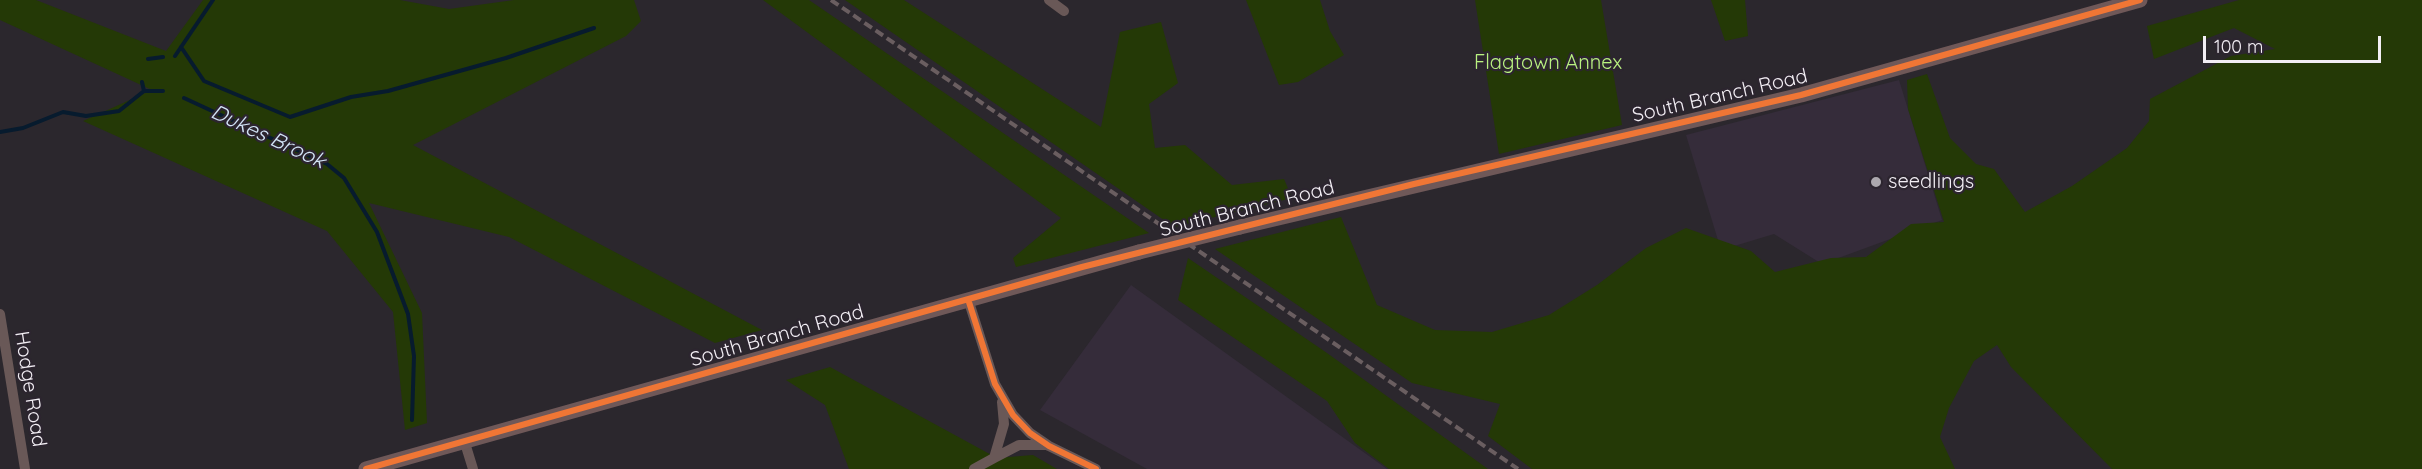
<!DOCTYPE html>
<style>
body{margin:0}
#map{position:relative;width:2422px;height:469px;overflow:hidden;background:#2b272d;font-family:Quicksand,sans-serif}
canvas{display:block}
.scale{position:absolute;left:2203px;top:36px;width:178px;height:27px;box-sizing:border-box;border:3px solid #f2eef4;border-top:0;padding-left:8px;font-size:18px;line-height:21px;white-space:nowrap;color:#f2eef4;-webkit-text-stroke:4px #2c252f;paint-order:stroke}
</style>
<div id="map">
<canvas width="2422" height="469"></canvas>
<div class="scale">100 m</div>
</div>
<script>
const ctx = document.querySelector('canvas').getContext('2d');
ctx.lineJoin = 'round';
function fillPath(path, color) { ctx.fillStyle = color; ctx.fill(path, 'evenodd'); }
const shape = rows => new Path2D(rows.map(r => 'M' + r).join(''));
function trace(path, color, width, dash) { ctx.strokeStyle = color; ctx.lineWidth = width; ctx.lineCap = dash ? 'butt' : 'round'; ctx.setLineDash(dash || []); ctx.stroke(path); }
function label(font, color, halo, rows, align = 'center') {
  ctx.font = font + ' Quicksand,sans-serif'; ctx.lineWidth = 4.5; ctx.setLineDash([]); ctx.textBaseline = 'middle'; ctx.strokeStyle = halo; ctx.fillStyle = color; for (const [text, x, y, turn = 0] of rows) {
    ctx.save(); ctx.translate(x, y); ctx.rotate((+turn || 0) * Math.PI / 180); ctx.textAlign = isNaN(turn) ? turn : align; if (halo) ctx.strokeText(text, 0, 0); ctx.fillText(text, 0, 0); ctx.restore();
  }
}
const built = shape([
 [1899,80,1942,220,1822,264,1774,234,1721,250,1686,135],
 [1131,285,1387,469,1147,469,1040,410]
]);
const green = shape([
 [0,0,36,0,166,51,203,0,400,0,449,9,514,0,634,0,641,21,626,36,413,145,762,330,715,343,509,237,369,203,422,313,427,423,405,430,393,312,327,231,83,121,152,90,0,20],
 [763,0,809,0,1149,233,1016,267,1013,258,1061,218],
 [845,0,904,0,1101,127,1120,32,1161,22,1178,83,1149,104,1155,148,1185,145,1232,185,1284,179,1292,198,1174,227],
 [1246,0,1320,0,1330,31,1344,55,1298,82,1279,85],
 [1475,0,1601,0,1622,125,1499,154],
 [1711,0,1745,0,1748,36,1725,41],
 [2239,0,2422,0,2422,469,2112,469,2011,367,1997,345,1974,361,1949,408,1940,437,1955,469,1532,469,1488,436,1500,404,1412,383,1215,249,1341,217,1377,305,1435,330,1492,332,1549,315,1597,285,1646,248,1686,228,1751,251,1775,272,1831,258,1866,257,1911,224,1944,222,1908,109,1907,80,1927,74,1950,138,1976,164,1994,169,2025,212,2072,186,2127,148,2149,121,2150,99,2231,56,2275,49,2234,28,2154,59,2147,26],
 [1188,258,1327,353,1488,469,1389,469,1355,443,1327,401,1178,300],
 [830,367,997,458,1033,455,1057,469,849,469,825,405,786,380]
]);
const stream = shape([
 [181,47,204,81,290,117,351,97,388,91,506,58,594,28],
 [175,56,213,0],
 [148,59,163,57],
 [142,82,144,91],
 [184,98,327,164,344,178,377,232,408,314,414,356,412,420],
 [0,132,23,128,63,112,86,116,119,111,144,91,163,91]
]);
const street = shape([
 [1049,0,1064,11],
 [968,299,995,384,1013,415,1030,433,1049,446,1096,469],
 [0,314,25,469],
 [465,443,473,469],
 [994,458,1019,445,1047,445],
 [974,469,994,458,1004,424,1002,402]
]);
const secondary = shape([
 [1240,227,1801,95,2140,0],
 [366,469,1139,252]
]);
const rail = shape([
 [831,0,1518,469]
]);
const secondaryBridge = shape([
 [1139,252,1240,227]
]);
const cycleway = shape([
 [968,299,995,384,1013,415,1030,433,1049,446,1096,469],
 [366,469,1082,267,1414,184,1801,95,2140,0]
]);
const markers = [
 [1876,182,6,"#aca8ae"]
];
const parkNames = [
 ["Flagtown Annex",1548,63]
];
const streetNames = [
 ["South Branch Road",1720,96,-13],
 ["South Branch Road",1247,209,-14],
 ["South Branch Road",777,336,-16],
 ["Hodge Road",30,389,81]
];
const poiNames = [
 ["seedlings",1888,182]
];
const waterNames = [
 ["Dukes Brook",268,137,25]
];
fillPath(built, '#352c3a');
fillPath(green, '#243906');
trace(stream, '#071b2e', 4);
trace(street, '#695857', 10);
trace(secondary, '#6f5858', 15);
trace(rail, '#6a5e60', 4, [9, 4.5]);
trace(secondaryBridge, '#6f5858', 15);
trace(cycleway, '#f07635', 6);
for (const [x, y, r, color] of markers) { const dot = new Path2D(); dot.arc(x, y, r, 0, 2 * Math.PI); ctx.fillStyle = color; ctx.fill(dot); trace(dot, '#2c252f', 2); }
label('20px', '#b9f280', '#2c252f', parkNames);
label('20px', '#f2eef4', '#2c252f', streetNames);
label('20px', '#f2eef4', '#2c252f', poiNames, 'left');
label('italic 21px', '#d3e5f7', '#2c252f', waterNames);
</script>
